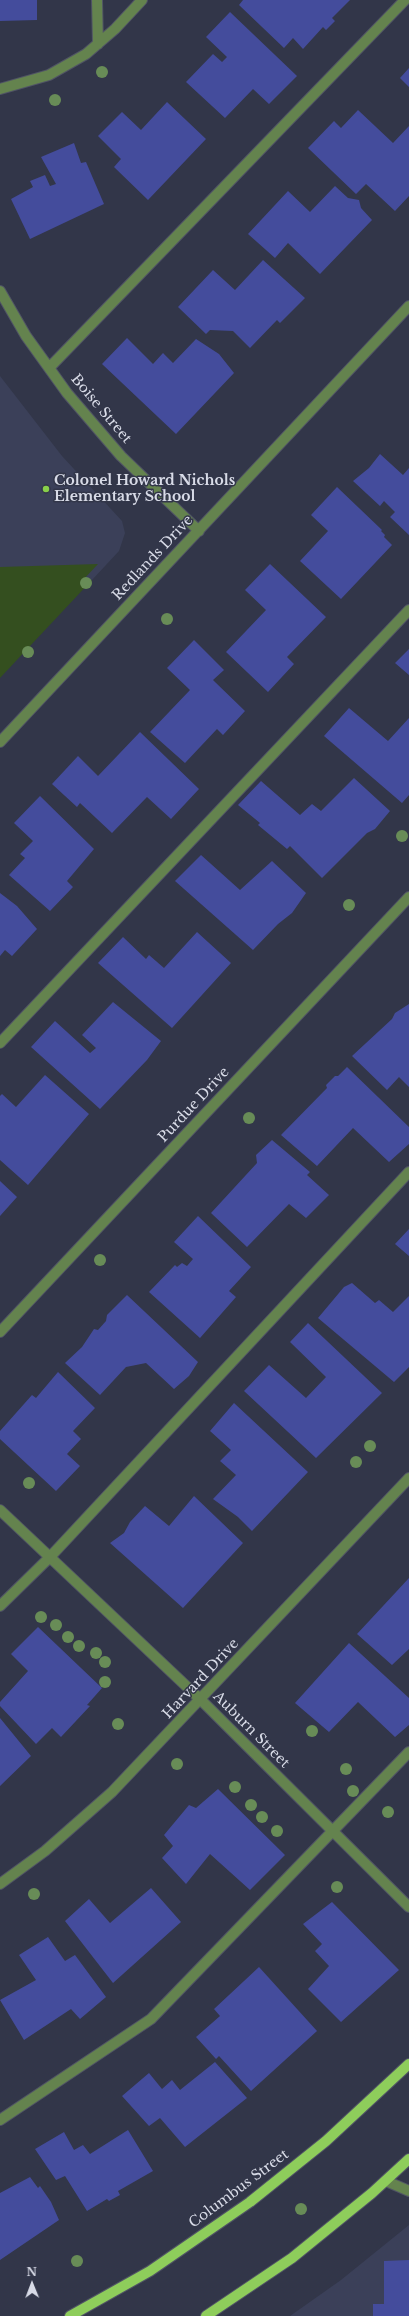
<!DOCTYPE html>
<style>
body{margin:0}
#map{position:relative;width:409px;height:2316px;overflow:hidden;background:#323649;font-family:"Libre Baskerville",serif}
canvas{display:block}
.north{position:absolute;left:12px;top:2264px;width:40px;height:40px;-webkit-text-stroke:3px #323649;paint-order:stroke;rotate:359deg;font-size:11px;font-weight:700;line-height:16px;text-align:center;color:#d8dbe7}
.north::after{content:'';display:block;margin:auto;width:14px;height:18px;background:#d8dbe7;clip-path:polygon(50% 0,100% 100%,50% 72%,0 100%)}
</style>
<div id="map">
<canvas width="409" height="2316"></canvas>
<div class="north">N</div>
</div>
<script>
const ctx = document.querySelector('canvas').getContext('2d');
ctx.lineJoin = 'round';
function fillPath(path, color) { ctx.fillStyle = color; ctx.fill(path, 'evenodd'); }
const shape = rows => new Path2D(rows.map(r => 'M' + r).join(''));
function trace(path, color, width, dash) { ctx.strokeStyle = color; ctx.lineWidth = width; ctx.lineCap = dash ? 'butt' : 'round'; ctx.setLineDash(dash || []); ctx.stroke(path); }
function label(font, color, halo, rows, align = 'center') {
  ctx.font = font + ' "Libre Baskerville",serif'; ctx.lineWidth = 3; ctx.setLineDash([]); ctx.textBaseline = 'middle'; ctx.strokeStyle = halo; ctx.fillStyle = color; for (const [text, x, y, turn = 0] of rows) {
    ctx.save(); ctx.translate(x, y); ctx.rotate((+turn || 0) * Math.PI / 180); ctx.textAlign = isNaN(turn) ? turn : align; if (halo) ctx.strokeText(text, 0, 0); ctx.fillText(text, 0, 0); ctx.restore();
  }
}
const built = shape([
 [0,376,62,456,122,521,125,533,119,551,92,580,0,582],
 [409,2225,409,2316,290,2316,341,2280]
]);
const green = shape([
 [98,564,83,580,92,580,0,678,0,567]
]);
const building = shape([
 [0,0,37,0,37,20,0,21],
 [243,0,350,0,332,18,335,21,326,30,323,27,303,49,293,38,284,48,239,5],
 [230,12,297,76,269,104,253,89,225,118,186,82,213,54,222,62,227,57,206,37],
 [409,68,409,87,400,78],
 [167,102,206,139,148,200,114,167,121,159,98,136,122,112,141,130],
 [358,110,393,143,409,126,409,196,395,211,366,184,356,194,308,148,334,121,341,128],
 [74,143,81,163,86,162,104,204,30,239,11,199,33,187,30,181,45,175,50,186,56,184,41,157],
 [335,186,348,198,359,200,361,208,372,220,320,274,288,243,275,258,248,234,288,191,310,212],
 [263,260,305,298,280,323,277,320,250,348,233,331,210,330,206,334,178,307,213,270,235,290],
 [127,338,153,364,163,353,173,363,196,339,219,354,234,373,176,434,102,364],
 [380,454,403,475,409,468,409,535,390,517,395,512,384,501,380,506,353,481,369,468],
 [337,487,382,530,381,531,385,535,384,537,392,545,341,599,300,561,328,531,311,515],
 [270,564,326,617,287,657,294,664,268,692,226,652,266,610,245,590],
 [194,640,224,670,213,680,215,682,245,711,223,735,217,729,185,763,150,732,190,690,167,668],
 [409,649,409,675,395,663],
 [349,708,388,741,409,718,409,795,402,803,324,736],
 [140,732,199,789,171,819,147,797,112,833,80,803,77,807,52,784,78,756,98,776],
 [354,778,390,811,375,829,367,833,322,878,290,846,287,849,258,825,260,823,238,805,261,781,300,815,312,804,321,811],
 [40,796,94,849,67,881,73,887,50,911,9,875,25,858,20,854,33,841,14,823],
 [201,855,240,890,272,861,306,893,292,913,278,924,253,950,175,881],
 [0,893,17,906,37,929,12,956,5,950,0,956],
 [197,932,231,963,172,1028,98,963,123,937,146,959,149,955,164,968],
 [113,1002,161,1041,147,1060,100,1109,31,1047,55,1021,90,1053,96,1048,82,1035],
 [409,1004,409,1087,399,1077,387,1090,352,1056,392,1019,395,1013],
 [347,1067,409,1127,409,1144,389,1162,353,1128,317,1166,281,1135,327,1088,326,1085,335,1076,338,1076],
 [45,1075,89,1114,28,1185,0,1160,0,1096,2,1094,16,1107],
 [272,1140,310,1172,307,1175,329,1195,306,1218,289,1204,247,1247,211,1213,257,1163,256,1155],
 [0,1181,17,1197,0,1216],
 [198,1216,251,1267,229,1291,236,1297,200,1338,149,1292,175,1265,177,1267,182,1263,187,1266,193,1259,174,1242],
 [409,1229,409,1256,395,1244],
 [352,1283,375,1303,379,1300,393,1312,409,1296,409,1367,394,1382,318,1318,344,1287],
 [127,1295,198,1362,189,1376,174,1389,146,1363,126,1367,100,1395,65,1363,82,1347,94,1329,98,1330,106,1321,107,1315],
 [308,1323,382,1393,316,1458,244,1391,269,1365,306,1398,326,1377,290,1342],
 [58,1372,95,1408,73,1431,81,1439,67,1454,80,1466,56,1491,0,1439,0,1431,32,1395,36,1398],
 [234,1403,308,1472,252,1531,238,1517,213,1499,236,1475,220,1461,231,1450,210,1431],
 [194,1496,243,1543,183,1608,110,1543,124,1533,130,1522,145,1506,169,1526],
 [409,1578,409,1649,392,1665,357,1634],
 [38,1627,102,1688,87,1705,90,1706,61,1737,52,1728,36,1744,0,1706,0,1702,28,1671,11,1654],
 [349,1643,409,1698,409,1725,395,1737,358,1702,329,1732,295,1703],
 [0,1718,31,1756,0,1786],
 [218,1789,285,1855,250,1890,210,1854,186,1884,162,1858,173,1846,164,1835,189,1805,196,1808],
 [151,1888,181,1922,113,1983,65,1921,89,1899,110,1923],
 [332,1902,399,1970,341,2022,308,1989,329,1966,315,1951,322,1944,303,1924],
 [48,1937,65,1961,75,1955,106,1997,80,2019,71,2009,24,2040,0,2000,36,1980,19,1955],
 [259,1967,317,2031,251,2091,219,2056,216,2059,196,2037,220,2016,214,2009],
 [215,2062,247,2098,185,2147,160,2118,149,2126,122,2096,149,2073,162,2089,172,2080,180,2090],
 [128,2130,153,2171,118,2191,120,2195,109,2201,107,2199,87,2211,65,2176,56,2180,35,2149,64,2132,74,2150,83,2145,90,2154],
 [30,2177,38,2188,40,2186,51,2202,59,2220,0,2260,0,2193],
 [409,2260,409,2316,373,2316,373,2304,384,2304,384,2261]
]);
const minor = shape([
 [97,0,98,44],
 [0,89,49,75,86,54,115,29,142,0],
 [0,291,26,336,67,393,121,456,199,531],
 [49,368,405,0],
 [0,742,409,306],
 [0,1043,409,610],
 [0,1332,409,897],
 [0,1510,201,1700,409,1907],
 [0,1606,50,1557,409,1172],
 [0,1884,45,1851,112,1792,409,1478],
 [0,2120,151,2019,409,1752],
 [386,2181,409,2191]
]);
const major = shape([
 [70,2316,150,2271,250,2202,326,2141,409,2064],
 [206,2316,292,2258,372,2193,409,2159]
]);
const trees = [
 [102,72],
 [55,100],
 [86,583],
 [167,619],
 [28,652],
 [402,836],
 [349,905],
 [249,1118],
 [100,1260],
 [370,1446],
 [356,1462],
 [29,1483],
 [41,1617],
 [56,1625],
 [68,1637],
 [79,1646],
 [96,1653],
 [105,1662],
 [105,1682],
 [118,1724],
 [312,1731],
 [177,1764],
 [346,1769],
 [235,1787],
 [353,1791],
 [251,1805],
 [388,1812],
 [262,1817],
 [277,1831],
 [337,1887],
 [34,1894],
 [301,2209],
 [77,2261]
];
const markers = [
 [46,489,4,"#88cf4a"]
];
const streetNames = [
 ["Boise Street",101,409,50],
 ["Redlands Drive",153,558,-47],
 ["Purdue Drive",194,1105,-47],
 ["Harvard Drive",201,1679,-47],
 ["Auburn Street",251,1730,45],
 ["Columbus Street",239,2189,-37]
];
const poiNames = [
 ["Colonel Howard Nichols",54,481],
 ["Elementary School",54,497]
];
fillPath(built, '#3b4059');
fillPath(green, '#344f1f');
fillPath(building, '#444c9c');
trace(minor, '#505465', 12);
trace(major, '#505465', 12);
trace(minor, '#64834e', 10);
trace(major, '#8ecd5b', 10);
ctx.fillStyle = '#688c57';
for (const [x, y] of trees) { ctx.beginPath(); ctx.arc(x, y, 6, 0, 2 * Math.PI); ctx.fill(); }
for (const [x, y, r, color] of markers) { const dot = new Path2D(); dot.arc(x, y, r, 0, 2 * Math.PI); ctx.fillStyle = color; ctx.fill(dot); trace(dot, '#323649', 1.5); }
label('14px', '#d8dbe7', '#323649', streetNames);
label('bold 14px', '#d8dbe7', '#323649', poiNames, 'left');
</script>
